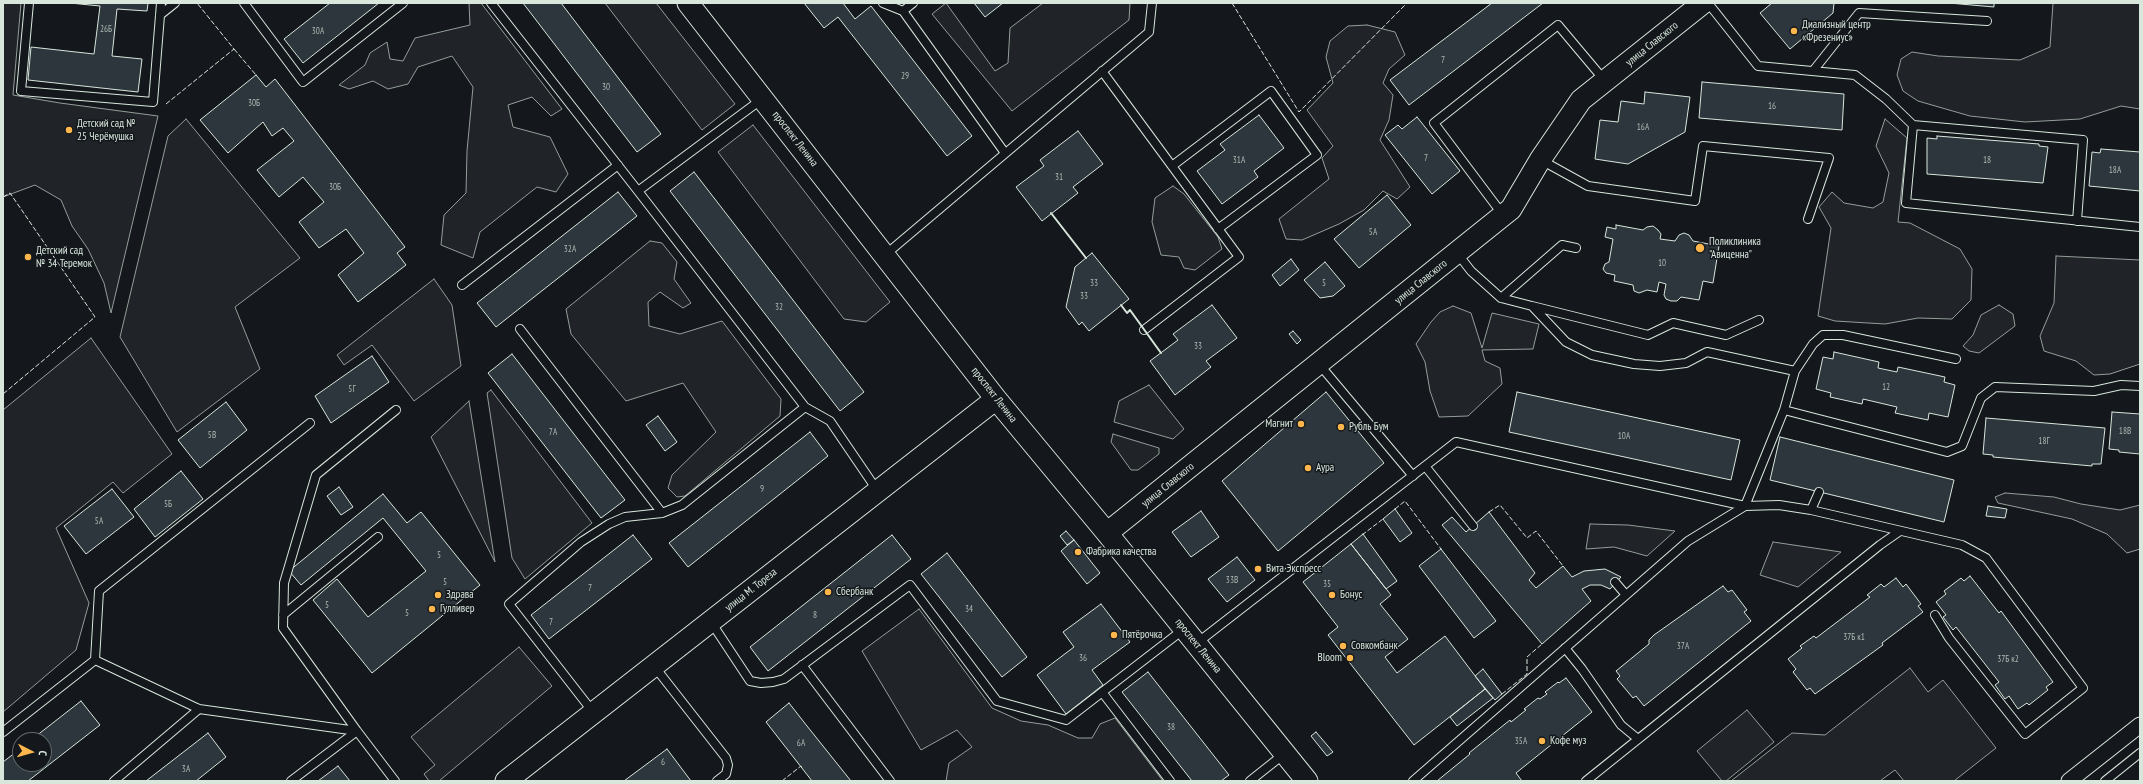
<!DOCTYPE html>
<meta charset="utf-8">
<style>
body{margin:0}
#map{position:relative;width:2143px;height:784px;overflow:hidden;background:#14181c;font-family:"PT Sans Narrow",sans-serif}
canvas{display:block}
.frame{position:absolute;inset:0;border:4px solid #d8e6dc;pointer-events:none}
.north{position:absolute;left:12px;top:732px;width:40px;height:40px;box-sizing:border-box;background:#14181c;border:1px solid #626a69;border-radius:50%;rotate:96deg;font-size:11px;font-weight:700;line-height:16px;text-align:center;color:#d8e6dc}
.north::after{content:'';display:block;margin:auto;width:14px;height:18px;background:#ffb74d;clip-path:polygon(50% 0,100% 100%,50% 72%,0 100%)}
</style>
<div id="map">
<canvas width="2143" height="784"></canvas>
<div class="frame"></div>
<div class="north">С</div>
</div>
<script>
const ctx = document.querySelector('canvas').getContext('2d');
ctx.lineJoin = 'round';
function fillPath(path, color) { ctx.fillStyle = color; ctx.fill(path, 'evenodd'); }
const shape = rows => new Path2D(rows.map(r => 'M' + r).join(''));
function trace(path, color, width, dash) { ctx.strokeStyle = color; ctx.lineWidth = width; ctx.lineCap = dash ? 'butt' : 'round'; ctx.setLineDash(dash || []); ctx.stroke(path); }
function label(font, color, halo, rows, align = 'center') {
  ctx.font = font + ' "PT Sans Narrow",sans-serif'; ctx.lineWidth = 3; ctx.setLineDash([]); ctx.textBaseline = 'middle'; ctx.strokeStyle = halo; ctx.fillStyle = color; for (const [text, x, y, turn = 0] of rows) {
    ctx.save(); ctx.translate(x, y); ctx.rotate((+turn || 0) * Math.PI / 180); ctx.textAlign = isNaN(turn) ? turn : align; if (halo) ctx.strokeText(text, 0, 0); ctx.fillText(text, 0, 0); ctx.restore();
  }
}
const green = shape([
 [3,3,21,3,13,95,60,103,158,116,111,313,104,283,88,249,72,226,61,200,35,185,3,197,3,3],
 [469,3,481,3,562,109,551,116,532,97,508,105,513,127,550,137,568,174,556,192,537,187,480,232,473,258,441,245,444,215,466,193,467,151,473,87,452,56,418,67,408,84,388,89,373,81,349,89,339,85,365,65,370,53,387,42,390,59,403,61,415,38,470,25,469,3],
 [605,3,656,3,735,104,702,130,605,3],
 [946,3,995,71,1008,63,1010,28,1043,3,1130,3,1129,20,1012,111,932,14,946,3],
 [2053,3,2140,3,2140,109,2121,106,2080,119,2025,122,1970,116,1918,101,1903,91,1897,75,1901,59,1912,52,1938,56,2020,60,2050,47,2053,3],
 [1367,25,1395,32,1405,55,1389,69,1383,83,1393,95,1389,120,1380,140,1410,187,1397,199,1383,191,1364,210,1339,224,1302,240,1286,239,1279,219,1329,179,1322,158,1333,146,1307,110,1333,83,1326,57,1330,41,1348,26,1367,25],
 [186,119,300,258,235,307,260,369,177,432,120,337,168,136,186,119],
 [1885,119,1907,138,1898,222,1910,223,1960,249,1972,269,1971,300,1952,319,1918,318,1885,324,1835,321,1818,316,1831,228,1819,207,1832,192,1844,203,1873,208,1883,202,1889,173,1876,146,1885,119],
 [753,125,890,302,866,322,844,319,718,152,753,125],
 [1173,186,1184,194,1218,237,1222,249,1195,270,1184,268,1179,257,1161,255,1152,222,1155,198,1173,186],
 [650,241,662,243,677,262,674,279,691,303,683,308,660,292,648,302,649,326,680,334,722,321,781,399,780,416,685,496,677,497,668,488,672,475,716,432,683,383,626,401,571,334,566,309,650,241],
 [2056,256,2140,260,2140,364,2110,374,2094,375,2076,361,2044,351,2040,336,2054,303,2056,256],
 [434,279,452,305,461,366,414,401,372,345,344,365,337,355,434,279],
 [1999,305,2013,314,2015,326,1979,353,1969,351,1963,346,1973,335,1981,315,1999,305],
 [1453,306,1471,313,1482,348,1492,313,1539,324,1533,349,1482,350,1485,361,1500,368,1502,384,1468,416,1439,417,1430,391,1425,362,1416,344,1431,322,1440,312,1453,306],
 [91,338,172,454,123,493,113,482,56,528,89,603,76,650,3,712,3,410,91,338],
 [1149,385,1184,429,1173,439,1114,422,1119,401,1149,385],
 [491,390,592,523,525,579,512,558,487,393,491,390],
 [469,401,495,562,431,437,469,401],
 [1113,434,1159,448,1159,454,1138,470,1131,470,1111,442,1113,434],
 [2005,493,2054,497,2081,504,2120,510,2140,505,2140,549,2127,553,2107,534,2072,519,1998,503,1995,497,2005,493],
 [1590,524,1628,525,1675,531,1647,556,1614,547,1586,549,1590,524],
 [1773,542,1841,552,1798,587,1760,575,1773,542],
 [919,609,992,708,1021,721,1048,725,1078,738,1092,738,1100,724,1115,718,1163,781,946,781,949,763,972,747,957,730,921,750,862,651,919,609],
 [519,647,552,686,439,781,429,781,424,774,435,765,411,737,519,647],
 [1910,668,1928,692,1943,680,1996,748,1954,781,1904,781,1895,770,1880,781,1731,781,1792,733,1825,735,1910,668],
 [1747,710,1774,742,1726,781,1722,781,1697,751,1747,710]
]);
const building = shape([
 [70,3,148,3,147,11,117,9,112,56,142,59,138,92,28,80,31,47,94,54,100,6,70,3],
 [330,3,379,3,303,63,284,39,330,3],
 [523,3,561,3,661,134,637,152,523,3],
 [804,3,843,3,855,19,871,6,972,136,947,156,838,17,824,28,804,3],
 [974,3,1003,3,985,17,974,3],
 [1492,3,1543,3,1409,105,1390,80,1492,3],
 [1772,3,1834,3,1833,13,1790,49,1760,13,1772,3],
 [1949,3,1994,3,1994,7,1949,3],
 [256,75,266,87,275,79,405,247,397,253,406,265,358,302,338,275,364,253,346,229,319,248,299,222,324,202,303,177,279,197,257,170,294,141,283,128,272,136,263,122,228,153,200,120,256,75],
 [1702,82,1844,94,1842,130,1699,118,1702,82],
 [1645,92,1690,97,1685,132,1628,164,1595,159,1600,120,1618,122,1621,101,1644,104,1645,92],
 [1259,115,1284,148,1254,171,1258,177,1222,204,1197,171,1225,150,1220,144,1259,115],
 [1417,117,1460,171,1432,194,1385,135,1398,125,1402,129,1417,117],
 [1078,131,1103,164,1073,187,1078,193,1042,221,1016,187,1044,166,1040,160,1078,131],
 [1937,136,2039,144,2039,146,2048,147,2043,183,1927,174,1927,138,1937,139,1937,136],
 [2101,149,2140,152,2140,191,2089,186,2092,152,2100,153,2101,149],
 [694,172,864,392,840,411,670,191,694,172],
 [618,192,637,216,496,327,477,303,618,192],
 [1387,195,1411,225,1359,268,1334,239,1387,195],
 [1616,225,1643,230,1647,227,1653,226,1658,230,1661,234,1660,239,1675,241,1679,235,1684,233,1689,235,1693,241,1719,246,1713,283,1703,281,1699,300,1681,297,1677,301,1671,301,1666,299,1664,295,1666,284,1659,282,1657,292,1647,290,1639,293,1634,291,1633,285,1614,281,1615,275,1606,273,1603,269,1605,264,1609,262,1613,239,1605,237,1607,227,1616,229,1616,225],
 [1092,253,1129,299,1089,331,1082,322,1079,325,1066,307,1075,267,1092,253],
 [1291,259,1299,270,1280,286,1272,275,1291,259],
 [1325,262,1345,286,1333,296,1320,298,1304,280,1325,262],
 [1212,305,1237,338,1206,361,1211,367,1175,395,1150,361,1178,340,1173,334,1212,305],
 [1293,331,1301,340,1297,344,1289,334,1293,331],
 [1834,352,1879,362,1878,368,1897,372,1898,367,1945,377,1944,382,1955,385,1948,417,1929,413,1928,420,1895,413,1897,407,1863,399,1862,404,1830,397,1831,393,1816,389,1823,357,1833,359,1834,352],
 [512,354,625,500,601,518,488,373,512,354],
 [372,356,389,382,331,423,315,396,372,356],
 [1326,392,1384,463,1278,551,1222,481,1326,392],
 [1517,392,1740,440,1731,480,1509,432,1517,392],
 [226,402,247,430,200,468,178,440,226,402],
 [2112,412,2140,414,2140,454,2119,452,2119,450,2109,449,2112,412],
 [658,416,677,442,665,451,646,425,658,416],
 [1986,418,2105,428,2101,464,2092,464,2092,466,1993,457,1993,455,1983,454,1986,418],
 [810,432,828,456,688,567,669,543,810,432],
 [1780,437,1954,480,1944,522,1770,480,1780,437],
 [181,471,203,499,155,537,134,509,181,471],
 [339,487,353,507,341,515,327,496,339,487],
 [112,489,134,517,86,554,64,526,112,489],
 [383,494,407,523,421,512,480,585,372,673,313,600,337,579,368,617,426,571,383,518,301,585,289,571,383,494],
 [1988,506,2007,509,2005,518,1986,516,1988,506],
 [1395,509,1412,533,1400,542,1383,519,1395,509],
 [1201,511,1219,537,1191,557,1172,532,1201,511],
 [1489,512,1535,573,1529,580,1536,588,1563,566,1572,577,1584,571,1605,569,1621,577,1610,589,1601,585,1590,585,1582,589,1591,601,1542,644,1442,525,1452,517,1466,532,1489,512],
 [1066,531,1074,540,1067,545,1060,536,1066,531],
 [1363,534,1397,581,1386,589,1351,544,1363,534],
 [633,535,652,559,549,639,531,615,633,535],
 [892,535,911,559,768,671,750,647,892,535],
 [1074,540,1100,573,1087,584,1061,551,1074,540],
 [1351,544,1391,595,1380,604,1408,639,1385,657,1397,673,1445,636,1485,689,1414,745,1328,635,1338,627,1303,582,1351,544],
 [1441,549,1496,621,1474,638,1419,566,1441,549],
 [947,553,1027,657,1002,677,921,574,947,553],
 [1237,557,1255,580,1227,602,1208,579,1237,557],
 [1970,576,1999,613,2001,611,2053,682,2046,687,2048,690,2029,705,2027,703,2018,709,2009,696,2005,699,1995,685,1999,682,1956,627,1953,630,1943,617,1946,615,1936,602,1946,594,1944,591,1961,578,1964,581,1970,576],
 [1896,578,1903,587,1906,584,1921,604,1918,606,1923,612,1882,643,1883,645,1815,694,1810,688,1807,690,1793,672,1796,669,1788,659,1802,648,1800,646,1814,636,1816,638,1870,597,1867,595,1881,584,1884,587,1896,578],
 [1723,586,1728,592,1732,590,1747,610,1744,612,1751,621,1644,706,1636,696,1633,698,1617,679,1620,676,1616,671,1649,644,1649,640,1654,635,1723,586],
 [1101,604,1130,642,1092,670,1103,685,1066,714,1037,675,1074,647,1063,632,1101,604],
 [1483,669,1502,694,1495,700,1475,676,1483,669],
 [1148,672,1229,775,1221,781,1192,781,1122,692,1148,672],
 [1566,678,1592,712,1516,773,1522,781,1437,781,1470,754,1469,753,1510,720,1511,722,1526,710,1524,709,1538,698,1540,699,1547,694,1545,692,1558,682,1559,683,1566,678],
 [1485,689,1493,698,1457,726,1450,717,1485,689],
 [81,701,100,725,28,781,3,781,3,762,20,749,20,764,44,764,44,740,31,740,81,701],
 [789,703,807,726,851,781,812,781,766,722,789,703],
 [1316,732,1333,752,1327,756,1311,736,1316,732],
 [208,733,226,757,196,781,146,781,208,733],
 [667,749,691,781,624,781,632,775,667,749],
 [338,766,350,781,318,781,338,766]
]);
const lane = shape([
 [29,3,21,91,153,102,161,3],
 [244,3,303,82,403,3],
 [491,3,638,191],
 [883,3,903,11,1005,153],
 [1708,3,1758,66,1855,75,1886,99,1913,125,1906,203,2140,227],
 [903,11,913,3],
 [160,15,175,3],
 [1102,71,1239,257,1144,330],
 [1813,71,1859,13,1987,21],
 [1913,125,2083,140,2077,221],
 [1541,160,1588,186,1695,201,1703,146,1829,158,1808,219],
 [1172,166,1271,91,1317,155,1218,229],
 [1503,215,1434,123,1558,25,1605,81],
 [1457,253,1471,271,1501,298,1532,306,1566,342,1592,355,1634,364,1660,366,1686,363,1707,352,1795,371,1784,410,1947,452,1962,446,1981,398,1995,387,2094,391,2121,385,2140,386],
 [885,255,1149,32,1152,3],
 [462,285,618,165],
 [1501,298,1562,245,1576,248],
 [1532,306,1648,335,1673,323,1726,335,1759,320],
 [520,329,662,513],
 [1319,364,1413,476],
 [1795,371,1813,344,1823,335,1843,335,1956,359],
 [805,407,830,421,877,490],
 [1425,466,1473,526],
 [1811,510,1819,492],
 [1615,582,1626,595],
 [283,615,378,537],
 [711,622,750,681,761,683,773,682,784,679,910,585,997,701,1066,720,1184,629],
 [1197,643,1456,442,1745,506,1784,410],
 [1565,648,1582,669,1621,725,1638,739],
 [95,660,99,591,310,423],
 [802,665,890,781],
 [654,666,726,758,728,765,726,774,717,781],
 [1102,692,1170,781],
 [593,712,509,604,581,542,609,524,625,517,662,513,682,505,805,407,638,191,762,99],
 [357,731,283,628,284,583,316,475,396,410],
 [3,732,95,660,199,709,357,731],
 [114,781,199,709],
 [291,781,357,731,395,781],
 [1250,781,1284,754],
 [1413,781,1688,541,1745,506,1779,505,1811,510,1962,545,1986,558,2083,688,2025,734,1949,638,1935,615],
 [1586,781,1880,545,1900,531],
 [2105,781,2140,753]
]);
const street = shape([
 [2069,781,2140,725]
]);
const secondary = shape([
 [688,3,996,399,1107,533,1307,781],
 [1107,533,1511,209,1540,160,1581,100,1703,3],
 [506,781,996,399]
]);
const fence = shape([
 [1232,3,1299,112,1407,3],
 [234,49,256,75],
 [166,104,234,49,197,3],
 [3,197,10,193,95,317,3,394],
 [1395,509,1405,501,1441,549],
 [1489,512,1500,505,1527,538,1536,531,1563,566],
 [1362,535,1383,519],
 [1502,694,1527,674,1527,657,1542,644],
 [782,781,801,766,802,768]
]);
const wall = shape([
 [1051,213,1086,258],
 [1121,305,1127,313,1130,310,1161,353]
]);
const markers = [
 [1794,31,4,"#ffb74d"],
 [69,130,4,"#ffb74d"],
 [1700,248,5,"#ffb74d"],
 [28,257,4,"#ffb74d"],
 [1301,424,4,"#ffb74d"],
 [1341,427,4,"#ffb74d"],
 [1308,468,4,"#ffb74d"],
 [1078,552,4,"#ffb74d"],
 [1258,569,4,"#ffb74d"],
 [828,592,4,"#ffb74d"],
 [438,595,4,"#ffb74d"],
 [1332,595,4,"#ffb74d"],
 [432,609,4,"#ffb74d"],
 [1114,635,4,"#ffb74d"],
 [1343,646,4,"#ffb74d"],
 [1350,658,4,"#ffb74d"],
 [1542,741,4,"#ffb74d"]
];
const numberNames = [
 ["26Б",106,29],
 ["30А",318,31],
 ["7",1443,60],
 ["29",905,76],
 ["30",606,87],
 ["30Б",254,103],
 ["16",1772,106],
 ["16А",1643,127],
 ["7",1426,158],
 ["31А",1239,160],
 ["18",1987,160],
 ["18А",2115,170],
 ["31",1059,177],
 ["30Б",335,187],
 ["5А",1373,232],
 ["32А",570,249],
 ["10",1662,263],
 ["33",1094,283],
 ["5",1324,283],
 ["33",1084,296],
 ["32",779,307],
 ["33",1198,346],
 ["12",1886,387],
 ["5Г",352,389],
 ["18В",2125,431],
 ["7А",553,432],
 ["5В",212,435],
 ["10А",1624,436],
 ["18Г",2044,441],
 ["9",762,489],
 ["5Б",168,504],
 ["5А",99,521],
 ["5",439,555],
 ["33В",1232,580],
 ["5",445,582],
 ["35",1327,584],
 ["7",590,588],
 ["5",327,605],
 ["34",969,609],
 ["5",407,613],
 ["8",815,615],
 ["7",551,622],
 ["37Б к1",1854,637],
 ["37А",1683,646],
 ["36",1083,658],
 ["37Б к2",2008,659],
 ["38",1171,727],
 ["35А",1521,741],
 ["6А",801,743],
 ["6",663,762],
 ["3А",186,769]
];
const poiNames = [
 ["Диализный центр",1802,25],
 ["«Фрезениус»",1802,38],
 ["Детский сад №",77,124],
 ["25 Черёмушка",77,137],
 ["Поликлиника",1709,242],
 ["\"Авиценна\"",1709,255],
 ["Детский сад",36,251],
 ["№ 34 Теремок",36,264],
 ["Магнит",1293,424,"right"],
 ["Рубль Бум",1349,427],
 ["Аура",1316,468],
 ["Фабрика качества",1086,552],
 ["Вита Экспресс",1266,569],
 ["Сбербанк",836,592],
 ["Здрава",446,595],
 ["Бонус",1340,595],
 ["Гулливер",440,609],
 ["Пятёрочка",1122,635],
 ["Совкомбанк",1351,646],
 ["Bloom",1342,658,"right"],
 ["Кофе муз",1550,741]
];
const streetNames = [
 ["улица Славского",1652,44,-39],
 ["проспект Ленина",795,139,52],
 ["улица Славского",1421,282,-39],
 ["проспект Ленина",994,395,52],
 ["улица Славского",1168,485,-39],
 ["улица М. Тореза",751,590,-38],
 ["проспект Ленина",1198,646,51]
];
fillPath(green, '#202428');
trace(green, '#939e99', 1);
fillPath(building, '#2c363c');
trace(building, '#d8e6dc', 1);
trace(lane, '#d8e6dc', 10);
trace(street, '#d8e6dc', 17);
trace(secondary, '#d8e6dc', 23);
trace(lane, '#14181c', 8);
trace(street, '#14181c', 15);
trace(secondary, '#14181c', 21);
trace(fence, '#d8e6dc', 1, [5, 2]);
trace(wall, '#d8e6dc', 2);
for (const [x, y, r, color] of markers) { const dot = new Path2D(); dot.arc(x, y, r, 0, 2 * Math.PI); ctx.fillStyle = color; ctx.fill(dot); trace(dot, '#14181c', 1.5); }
label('9px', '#adbab4', null, numberNames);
label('11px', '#d8e6dc', '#14181c', poiNames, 'left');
label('11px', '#d8e6dc', '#14181c', streetNames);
</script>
